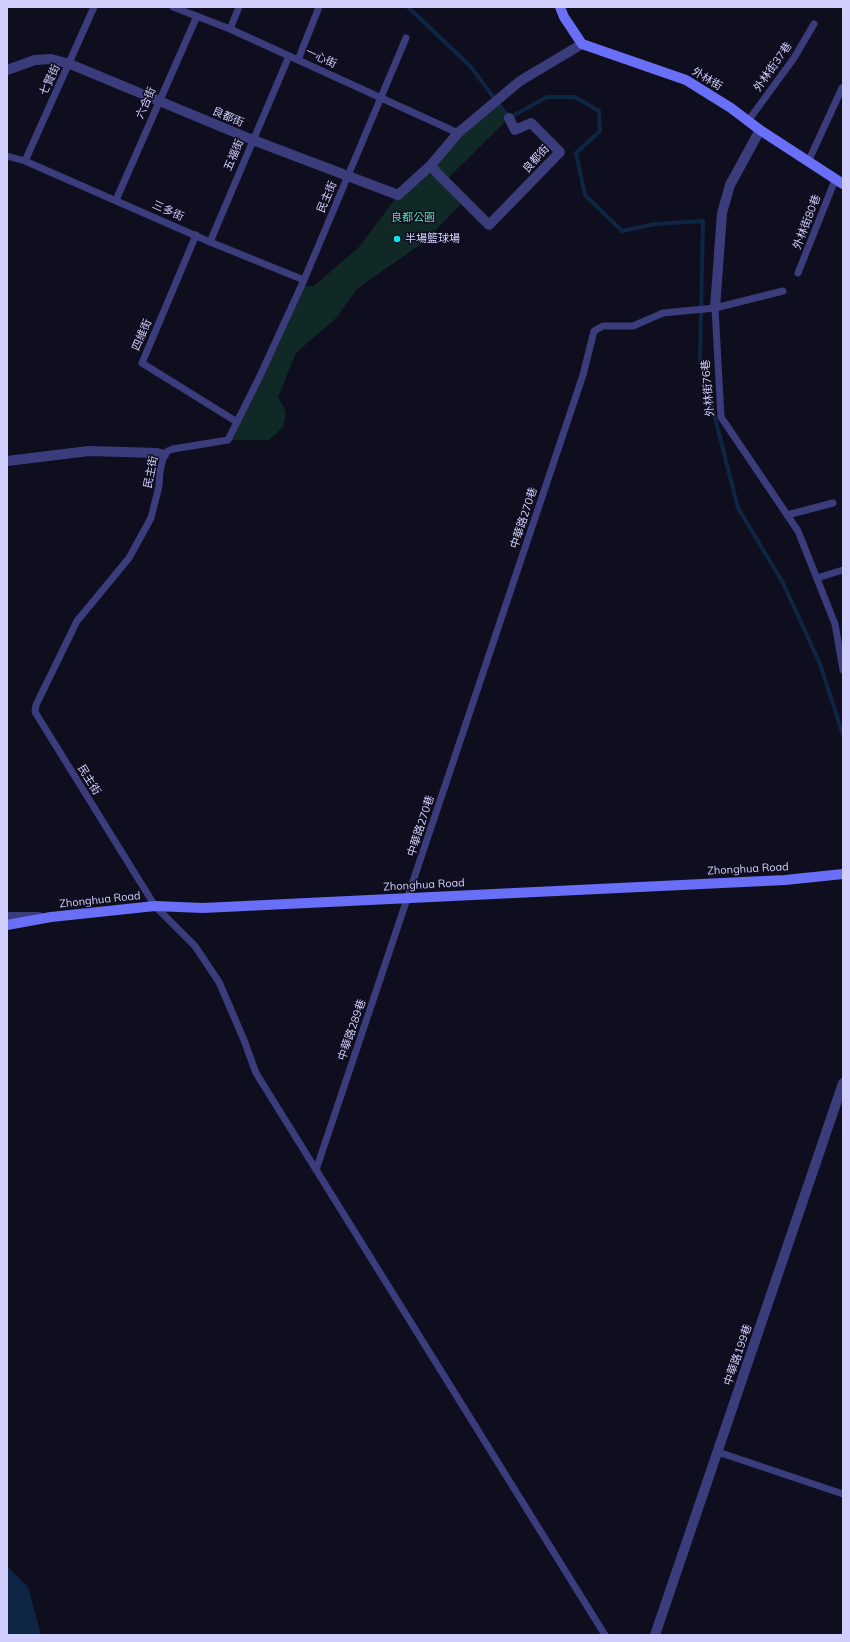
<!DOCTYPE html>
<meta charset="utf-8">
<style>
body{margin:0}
#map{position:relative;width:850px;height:1642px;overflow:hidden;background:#0f0e1f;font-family:Mulish,sans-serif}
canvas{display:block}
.frame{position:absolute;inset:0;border:8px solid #d0cefd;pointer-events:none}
</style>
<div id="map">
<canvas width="850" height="1642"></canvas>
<div class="frame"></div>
</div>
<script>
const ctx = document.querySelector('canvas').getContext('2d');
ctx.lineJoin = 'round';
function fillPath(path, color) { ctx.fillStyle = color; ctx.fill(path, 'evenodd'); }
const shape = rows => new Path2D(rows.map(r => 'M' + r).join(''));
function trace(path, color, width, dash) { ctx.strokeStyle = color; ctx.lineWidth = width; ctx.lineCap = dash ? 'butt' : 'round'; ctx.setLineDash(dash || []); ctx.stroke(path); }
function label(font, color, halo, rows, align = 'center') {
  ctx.font = font + ' Mulish,"Noto Sans TC",sans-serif'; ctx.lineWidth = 3; ctx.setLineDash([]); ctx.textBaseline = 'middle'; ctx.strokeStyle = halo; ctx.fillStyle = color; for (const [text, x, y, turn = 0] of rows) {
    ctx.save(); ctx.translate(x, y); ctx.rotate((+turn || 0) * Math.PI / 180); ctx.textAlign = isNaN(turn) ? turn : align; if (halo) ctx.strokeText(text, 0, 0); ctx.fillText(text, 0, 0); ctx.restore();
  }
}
const green = shape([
 [498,104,509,118,442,184,461,204,424,242,358,288,335,319,296,353,278,397,286,412,283,427,269,440,231,440,304,286,314,286,359,247,396,198,461,136]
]);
const water = shape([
 [7,1566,28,1587,41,1635,7,1635]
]);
const stream = shape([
 [408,7,471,67,509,118,547,97,575,97,599,111,600,131,576,153,585,195,622,231,655,224,703,221,700,359,738,508,783,583,820,664,843,735]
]);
const lane = shape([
 [173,7,230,29,458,133],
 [230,29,239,7],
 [406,38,304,280,259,378,228,440,173,449,168,451,164,455,160,471,159,486,151,518,129,558,77,621,36,705,35,712,155,906,195,946,219,982,244,1040,256,1073,605,1635],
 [298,60,319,7],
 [748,121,794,58,814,24],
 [7,156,25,161,210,242,304,280],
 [25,161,94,7],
 [808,162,842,88],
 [116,200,197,16],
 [196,235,142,363,237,422],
 [210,242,289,56],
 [798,273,835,180],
 [715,308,721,417,798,531,835,624,843,670],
 [787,515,833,503],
 [817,578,843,570],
 [316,1170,583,375,594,331,603,326,633,326,663,313,715,308,783,291],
 [718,1452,843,1494]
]);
const street = shape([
 [7,70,35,60,51,59,70,64,253,140,398,195,431,165,458,133,520,81,582,44],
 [431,165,437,173,489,225,560,152,531,123,515,130,509,118],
 [715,308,722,213,730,185,760,130],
 [7,461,89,451,157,453,164,455],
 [7,917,39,917],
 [655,1635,843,1083]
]);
const secondary = shape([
 [560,7,564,17,582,44,686,80,731,108,760,130,843,184],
 [7,925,51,917,155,906,203,908,785,880,843,874]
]);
const markers = [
 [397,239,4,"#0be4ec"]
];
const streetNames = [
 ["一心街",321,58,25],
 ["外林街37巷",773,67,-55],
 ["外林街",707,79,31],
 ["七賢街",50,80,-65],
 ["六合街",146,103,-66],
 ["良都街",228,117,23],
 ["五福街",234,155,-67],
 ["良都街",536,159,-48],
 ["民主街",327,197,-67],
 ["三多街",168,211,24],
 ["外林街80巷",807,222,-69],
 ["四維街",142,335,-67],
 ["外林街76巷",708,388,-95],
 ["民主街",151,472,-79],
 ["中華路270巷",524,518,-72],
 ["民主街",89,780,58],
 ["中華路270巷",421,826,-72],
 ["Zhonghua Road",748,869,-3],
 ["Zhonghua Road",424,885,-3],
 ["Zhonghua Road",100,900,-6],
 ["中華路289巷",352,1030,-71],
 ["中華路199巷",738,1355,-71]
];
const parkNames = [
 ["良都公園",413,218]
];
const poiNames = [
 ["半場籃球場",405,239]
];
fillPath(green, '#112926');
fillPath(water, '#0e2643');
trace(stream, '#0e2643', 4);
trace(lane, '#3b3c7c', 7);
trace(street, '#3b3c7c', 10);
trace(secondary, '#6a6ff8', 10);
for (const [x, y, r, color] of markers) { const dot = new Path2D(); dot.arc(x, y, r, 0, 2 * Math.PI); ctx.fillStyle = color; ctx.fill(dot); trace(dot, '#0f0e1f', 1.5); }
label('11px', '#d0cefd', '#0f0e1f', streetNames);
label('11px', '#5ed9b2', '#0f0e1f', parkNames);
label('11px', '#d0cefd', '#0f0e1f', poiNames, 'left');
</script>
